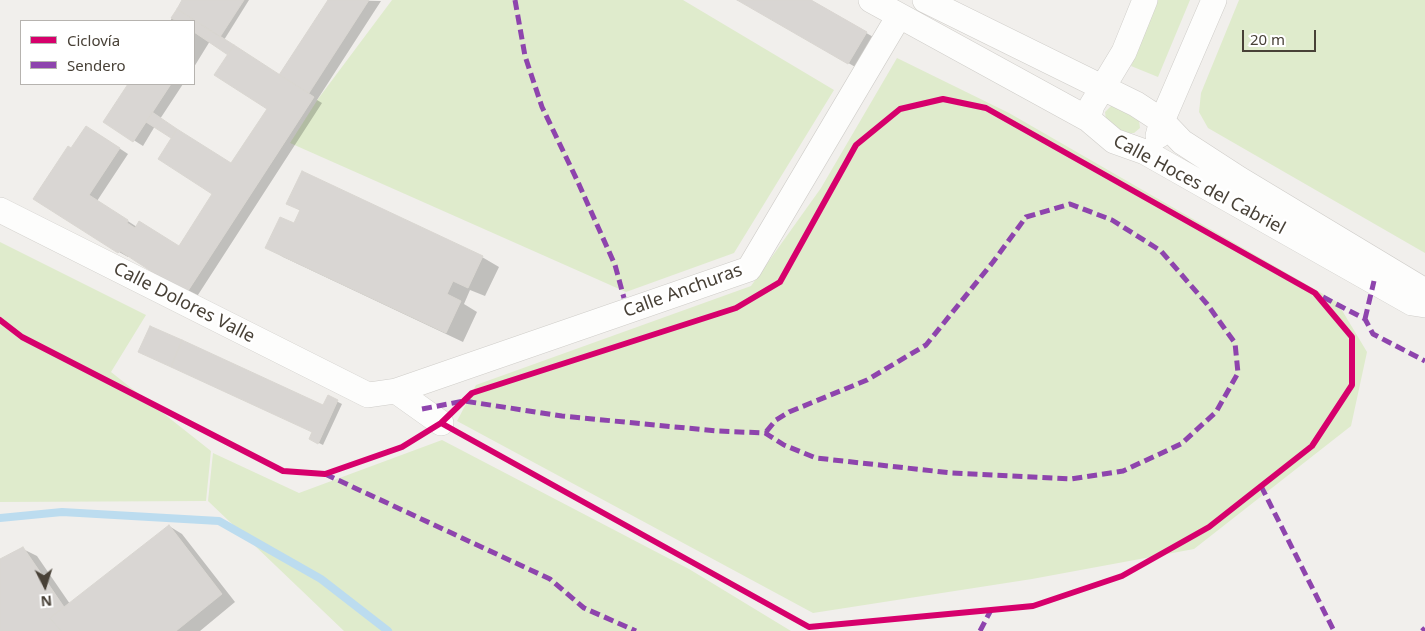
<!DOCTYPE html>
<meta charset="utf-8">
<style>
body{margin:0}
#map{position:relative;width:1425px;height:631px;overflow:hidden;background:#f1efec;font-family:"Noto Sans",sans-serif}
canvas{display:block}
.legend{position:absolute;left:20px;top:20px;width:175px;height:65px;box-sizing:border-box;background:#fff;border:1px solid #b6b3af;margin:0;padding:6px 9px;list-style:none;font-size:15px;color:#484137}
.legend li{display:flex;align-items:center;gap:10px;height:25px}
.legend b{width:25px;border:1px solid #b6b3af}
.north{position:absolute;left:20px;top:561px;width:50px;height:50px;-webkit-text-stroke:4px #fff;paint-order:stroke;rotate:175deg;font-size:14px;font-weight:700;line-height:20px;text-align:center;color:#484137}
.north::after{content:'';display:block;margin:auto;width:18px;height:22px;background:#484137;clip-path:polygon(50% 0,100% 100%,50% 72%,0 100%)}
.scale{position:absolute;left:1242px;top:30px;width:74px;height:22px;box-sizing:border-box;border:2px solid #484137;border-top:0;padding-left:6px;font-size:15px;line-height:18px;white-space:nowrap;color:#484137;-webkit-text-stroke:4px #fff;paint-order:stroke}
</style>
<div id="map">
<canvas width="1425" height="631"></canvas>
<ul class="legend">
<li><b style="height:6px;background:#d6006c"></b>Ciclovía</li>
<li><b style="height:6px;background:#8e44ad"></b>Sendero</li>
</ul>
<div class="north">N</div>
<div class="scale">20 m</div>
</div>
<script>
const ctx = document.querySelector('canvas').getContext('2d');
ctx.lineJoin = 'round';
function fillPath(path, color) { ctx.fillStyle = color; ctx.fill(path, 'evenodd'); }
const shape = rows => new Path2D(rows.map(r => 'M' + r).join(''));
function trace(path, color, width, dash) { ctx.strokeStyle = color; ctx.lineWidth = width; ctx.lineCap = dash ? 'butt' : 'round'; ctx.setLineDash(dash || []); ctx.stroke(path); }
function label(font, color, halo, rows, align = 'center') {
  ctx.font = font + ' "Noto Sans",sans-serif'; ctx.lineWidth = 5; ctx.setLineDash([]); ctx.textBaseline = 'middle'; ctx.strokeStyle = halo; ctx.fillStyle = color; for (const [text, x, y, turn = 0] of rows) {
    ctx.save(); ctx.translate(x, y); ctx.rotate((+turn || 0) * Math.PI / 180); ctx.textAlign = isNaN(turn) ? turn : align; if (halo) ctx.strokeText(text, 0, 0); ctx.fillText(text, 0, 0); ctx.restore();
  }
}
const green = shape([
 [392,0,683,0,834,90,734,253,626,292,290,143,318,99],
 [1158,0,1190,0,1158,77,1131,66],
 [1239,0,1425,0,1425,253,1208,128,1199,112,1201,93],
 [897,58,1009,113,1337,302,1367,352,1351,426,1194,549,1032,579,813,613,457,421,476,385,751,286,821,188],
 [1111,106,1120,106,1139,120,1140,128,1134,133,1122,133,1106,120,1105,112],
 [0,242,146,315,111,372,211,451,206,501,0,502],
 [442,440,689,569,791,631,344,631,208,501,213,453,299,493]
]);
const shadow = shape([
 [184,0,249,0,224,40,280,76,329,0,381,1,317,100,322,103,196,298,129,256,128,257,119,252,35,198,71,149,95,132,128,154,97,201,137,227,179,247,214,193,173,137,155,126,143,146,105,122,130,84,183,84,160,119,232,165,269,109,230,54,210,41,194,67,194,21,170,21],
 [739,0,809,0,875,38,857,68],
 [288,203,482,257,499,267,485,296,470,290,464,304,477,312,463,342,283,257,267,247,294,225,301,211],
 [328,397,342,404,323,445,311,439],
 [169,526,182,534,235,602,200,631,0,631,0,561,23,549,37,556,70,604]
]);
const stream = shape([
 [0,518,62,512,219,521,321,579,388,631]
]);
const building = shape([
 [182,0,244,0,220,37,177,9,182,0],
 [328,0,369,0,309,93,279,75,328,0],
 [737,0,811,0,867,32,848,64,737,0],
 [177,9,234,45,228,55,194,32,194,21,177,21,171,18,177,9],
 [234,45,314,97,186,294,120,251,118,253,33,199,68,146,71,148,86,126,120,148,89,195,128,220,127,223,135,228,139,221,179,246,212,194,158,159,177,129,231,163,267,109,214,75,234,45],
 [128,84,171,84,133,142,103,122,128,84],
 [152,112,177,129,171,138,146,122,152,112],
 [302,171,483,256,468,288,453,281,447,294,461,301,446,333,265,248,280,217,294,223,300,210,286,204,302,171],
 [150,326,182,340,171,367,138,352,150,326],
 [182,340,323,405,328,395,338,400,318,444,309,439,312,432,171,367,182,340],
 [169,525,222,594,176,631,61,631,50,618,169,525],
 [23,547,64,607,50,618,61,631,0,631,0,559,23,547]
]);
const minor = shape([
 [871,0,1088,119,1114,141,1145,152,1412,303,1425,305],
 [925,0,1136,104,1162,121,1182,142,1239,179,1425,291],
 [1088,119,1092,105,1124,52,1145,0],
 [1158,136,1162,121,1214,0],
 [0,210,368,395,396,391,749,269,899,16],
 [396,391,441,423]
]);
const quiet = shape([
 [515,0,525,56,542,107,577,180,615,265,624,298],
 [1323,297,1365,319,1373,334,1425,361],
 [1365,319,1374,281],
 [422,409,464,401,562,416,717,431,765,433,784,445,816,458,952,473,1071,479,1123,471,1181,444,1216,412,1238,373,1235,343,1207,304,1161,251,1112,220,1070,204,1026,217,993,262,926,345,867,380,789,412,776,420,765,433],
 [325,474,550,579,584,608,636,631],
 [1261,486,1334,631],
 [980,631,991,610],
 [1422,631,1425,628]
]);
const cycleway = shape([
 [0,320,22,337,283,471,325,474,402,447,441,423,472,393,736,308,780,282,856,145,900,109,943,99,986,108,1315,293,1352,337,1352,385,1312,446,1209,527,1122,576,1033,606,991,610,809,627,441,423]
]);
const streetNames = [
 ["Calle Hoces del Cabriel",1199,185,28],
 ["Calle Anchuras",683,291,-20],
 ["Calle Dolores Valle",184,303,27]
];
fillPath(green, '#dfebcc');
fillPath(shadow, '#0003');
trace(stream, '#bcdcef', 8);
fillPath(building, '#d9d6d3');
trace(building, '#d9d6d1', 1);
trace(minor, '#cfcdc9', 26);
trace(minor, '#fdfdfc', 25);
trace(quiet, '#8e44ad', 5, [10, 5]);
trace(cycleway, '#d6006c', 6);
label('18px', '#484137', '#fff', streetNames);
</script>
